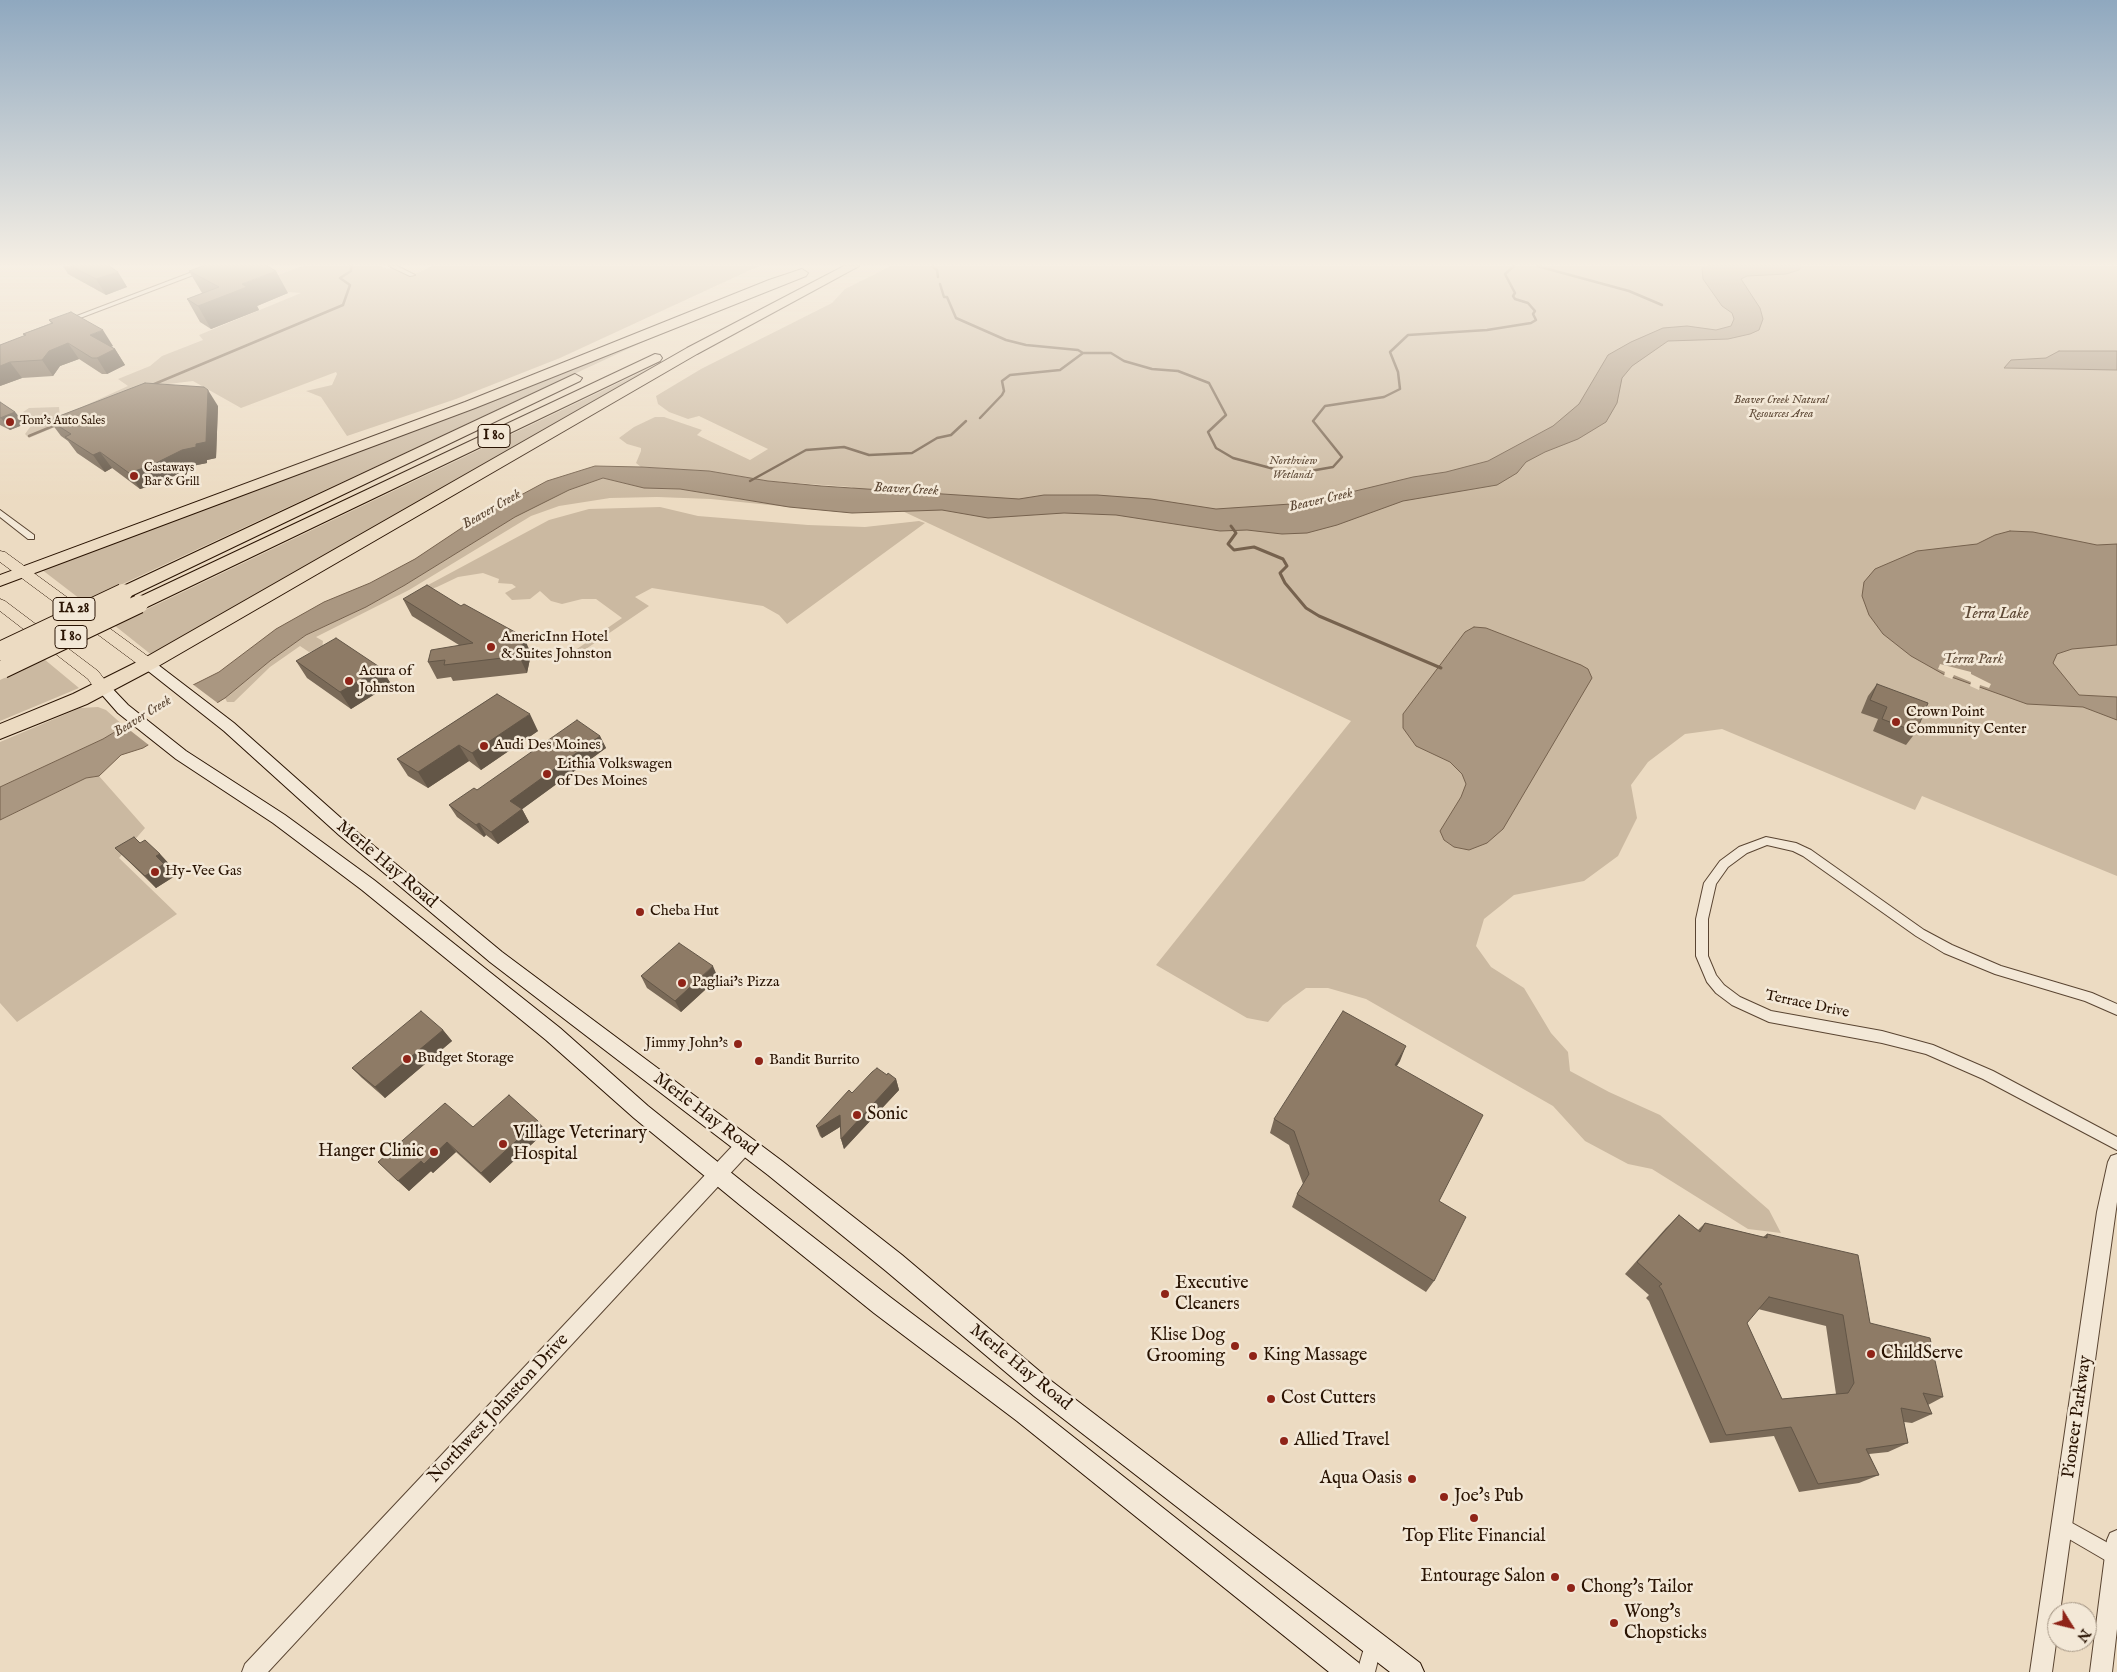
<!DOCTYPE html>
<style>
body{margin:0}
#map{position:relative;width:2117px;height:1672px;overflow:hidden;background:#ecdbc2;font-family:"IM FELL English",serif}
canvas{display:block}
.north{position:absolute;left:2047px;top:1602px;width:50px;height:50px;box-sizing:border-box;background:#f3e8d7;border:1px solid #a29382;border-radius:50%;rotate:126deg;font-size:14px;font-weight:700;line-height:20px;text-align:center;color:#291302}
.north::after{content:'';display:block;margin:auto;width:18px;height:22px;background:#8f2418;clip-path:polygon(50% 0,100% 100%,50% 72%,0 100%)}
</style>
<div id="map">
<canvas width="2117" height="1672"></canvas>
<div class="north">N</div>
</div>
<script>
const ctx = document.querySelector('canvas').getContext('2d');
ctx.lineJoin = 'round';
function fillPath(path, color) { ctx.fillStyle = color; ctx.fill(path, 'evenodd'); }
const shape = rows => new Path2D(rows.map(r => 'M' + r).join(''));
function trace(path, color, width, dash) { ctx.strokeStyle = color; ctx.lineWidth = width; ctx.lineCap = dash ? 'butt' : 'round'; ctx.setLineDash(dash || []); ctx.stroke(path); }
function label(font, color, halo, rows, align = 'center') {
  ctx.font = font + ' "IM FELL English",serif'; ctx.lineWidth = 5; ctx.setLineDash([]); ctx.textBaseline = 'middle'; ctx.strokeStyle = halo; ctx.fillStyle = color; for (const [text, x, y, turn = 0] of rows) {
    ctx.save(); ctx.translate(x, y); ctx.rotate((+turn || 0) * Math.PI / 180); ctx.textAlign = isNaN(turn) ? turn : align; if (halo) ctx.strokeText(text, 0, 0); ctx.fillText(text, 0, 0); ctx.restore();
  }
}
const green = shape([
 [304,266,380,266,388,269,394,267,412,275,433,266,759,266,560,358,456,399,347,436,321,397,306,391,332,385,337,374,336,372,241,408,193,381,160,385,133,394,29,438,25,434,33,423,23,412,29,408,59,407,60,417,128,386,118,379,150,366,162,356,203,340,199,335,301,293,288,292,269,281,280,274],
 [891,266,2117,266,2117,876,1922,796,1915,810,1722,729,1685,734,1648,762,1631,785,1637,818,1618,856,1584,881,1514,895,1484,919,1476,946,1491,967,1524,988,1551,1033,1568,1052,1570,1071,1609,1092,1660,1115,1769,1210,1781,1233,1748,1229,1652,1169,1628,1164,1585,1141,1553,1106,1366,999,1328,988,1306,988,1283,1005,1268,1022,1247,1018,1156,965,1351,721,851,487,768,481,709,471,641,467,636,463,641,451,641,448,627,444,619,438,634,427,655,417,664,417,702,430,697,435,750,460,768,449,699,416,688,419,669,412,658,404,656,396,701,369,832,303,845,289],
 [658,335,84,602,41,569],
 [685,351,153,656,114,625],
 [603,478,644,488,680,489,789,507,711,499,657,497,610,498,559,506,531,516,409,590,316,637,323,641,322,649,309,652,300,646,270,667,234,702,227,702,225,698,271,660,306,635,366,607,405,585,515,517,569,490],
 [660,507,698,516,808,525,865,527,919,521,925,523,787,624,779,615,763,606,652,588,635,597,649,606,580,653,574,651,622,618,596,599,582,599,562,604,551,601,540,591,530,599,512,600,505,593,516,587,512,584,498,583,499,579,483,573,458,577,437,587,419,593,415,592,549,520,589,509],
 [44,659,79,688,0,721,0,680],
 [98,707,106,710,124,726,103,739,0,787,0,742,80,708],
 [99,776,145,828,119,858,177,914,17,1022,0,1003,0,820,86,778]
]);
const water = shape([
 [1709,266,1801,266,1799,270,1786,274,1747,276,1741,279,1760,308,1763,319,1759,330,1750,334,1728,339,1668,341,1632,366,1622,378,1617,403,1606,422,1578,439,1545,452,1526,462,1517,473,1497,485,1403,501,1337,525,1307,533,1282,534,1247,530,1220,531,1116,515,1064,513,988,518,942,510,852,513,789,507,680,489,644,488,603,478,569,490,515,517,405,585,366,607,306,635,271,660,225,698,143,748,121,755,99,776,86,778,0,820,0,787,103,739,193,685,219,672,276,629,324,602,370,583,415,559,469,523,547,481,595,466,641,467,709,471,768,481,821,486,1019,499,1044,495,1097,495,1151,499,1216,509,1306,503,1413,477,1446,472,1488,461,1553,426,1579,404,1608,355,1631,342,1663,328,1687,326,1716,330,1731,326,1734,319,1732,313,1722,306,1703,279,1702,268,1709,266],
 [2059,351,2117,351,2117,370,2004,368,2011,360,2046,358,2059,351],
 [2010,531,2033,532,2097,545,2117,544,2117,645,2072,649,2057,654,2053,663,2079,695,2117,697,2117,720,2083,707,2027,704,1943,674,1911,656,1883,634,1869,615,1862,596,1864,582,1875,569,1917,551,1977,544,1995,535,2010,531],
 [1474,627,1486,628,1581,665,1588,669,1592,678,1503,829,1487,843,1469,850,1454,847,1444,840,1440,831,1461,797,1466,784,1462,774,1450,762,1416,746,1403,728,1403,714,1465,632,1474,627]
]);
const pier = shape([
 [1940,664,1971,672,1971,674,1991,684,1989,688,1980,685,1979,690,1970,686,1971,682,1954,675,1952,679,1944,676,1945,672,1938,669],
 [191,683,219,704,150,746,122,724]
]);
const streamFar1 = shape([
 [932,266,937,270,938,277],
 [1537,266,1629,291,1662,305],
 [940,284,944,297,947,297,956,318,1006,340,1026,345,1078,350,1083,353,1111,353,1124,361,1152,369,1178,371,1209,383,1226,415,1208,432,1216,448,1233,458,1293,474,1333,467,1342,457,1313,421,1325,406,1384,397,1400,389,1398,372,1390,352,1408,335,1487,330,1531,323,1536,320,1533,314,1535,311,1528,303,1515,299,1513,296,1515,293,1505,274,1514,266],
 [152,385,343,305,350,285,340,278,351,271,351,266],
 [980,418,1002,395,1004,391,1002,381,1010,375,1060,370,1083,353],
 [29,436,58,424],
 [750,481,806,450,844,447,869,455,912,453,937,438,951,435,966,421]
]);
const stream = shape([
 [1231,526,1236,533,1228,544,1234,550,1254,547,1283,559,1287,566,1280,573,1285,583,1306,608,1319,616,1441,668]
]);
const minor = shape([
 [208,266,217,266,67,323,61,322,208,266],
 [389,266,397,266,415,275,410,276,389,266],
 [0,510,34,535,34,539,28,539,0,517,0,510],
 [1766,837,1796,843,1811,850,1924,930,1952,945,2001,966,2092,993,2117,1004,2117,1015,2085,1001,1995,974,1944,953,1916,936,1803,856,1793,851,1767,845,1747,853,1728,867,1716,884,1708,919,1708,956,1716,975,1724,985,1740,997,1771,1011,1882,1031,1933,1045,1993,1071,2117,1137,2117,1150,1983,1079,1926,1054,1882,1043,1769,1022,1732,1005,1716,993,1707,982,1696,956,1696,919,1704,883,1720,861,1739,847,1766,837],
 [2063,1518,2117,1548,2117,1567,2057,1532,2055,1526,2057,1520,2063,1518],
 [1373,1635,1379,1638,1382,1644,1375,1672,1357,1672,1367,1638,1373,1635]
]);
const tertiary = shape([
 [745,1137,751,1139,753,1145,751,1151,268,1672,242,1672,245,1664,739,1139,745,1137],
 [2117,1154,2117,1202,2060,1612,2057,1612,2057,1636,2052,1672,2030,1672,2097,1212,2108,1162,2111,1156,2117,1154],
 [2117,1530,2117,1629,2112,1672,2090,1672,2107,1540,2110,1533,2117,1530]
]);
const secondary = shape([
 [148,659,153,661,234,723,351,827,502,952,782,1161,902,1255,1050,1380,1420,1663,1424,1672,1390,1672,1034,1396,886,1271,768,1175,490,962,339,835,224,731,143,667,141,664,148,659],
 [103,683,108,684,128,705,186,751,285,815,374,880,560,1028,648,1106,754,1191,890,1297,1033,1405,1359,1663,1363,1672,1329,1672,1017,1421,874,1313,740,1205,634,1118,546,1040,362,890,273,823,176,759,118,713,96,688,103,683]
]);
const primary = shape([
 [0,551,5,552,153,660,156,664,153,668,143,668,0,562,0,551],
 [0,599,5,601,98,671,111,688,109,692,97,692,88,679,0,611,0,599]
]);
const motorway = shape([
 [844,266,859,266,697,354,155,668,87,704,0,739,0,724,73,694,141,660,687,348,844,266],
 [802,269,808,273,806,276,475,408,0,586,0,575,465,402,769,280,802,269],
 [655,354,660,355,662,358,660,361,145,608,139,610,133,608,130,604,133,600,655,354],
 [575,374,582,378,580,381,129,597,117,597,114,593,117,589,575,374]
]);
const motorwayBridge = shape([
 [0,651,123,593],
 [3,669,139,604]
]);
const wall = shape([
 [63,266,109,266,118,272,127,287,106,295,68,274],
 [189,271,288,293,257,306,259,310,211,329,200,322,187,299,202,293],
 [49,320,113,346,111,347,115,349,125,365,107,374,102,374,79,359,60,366,53,376,22,378,0,386,0,345,25,336,23,334,51,323],
 [0,402,15,412,25,424,10,430,0,425],
 [218,406,216,458,207,460,207,463,192,466,163,482,140,489,112,468,105,472,77,453,68,441,61,436,49,420],
 [403,599,531,654,527,673,453,681,451,677,437,679,428,662,459,645,412,616],
 [296,661,381,668,391,684,351,709,307,678],
 [1877,684,1916,732,1906,745,1873,731,1878,719,1861,713,1868,696],
 [497,694,538,731,481,770,469,761,428,788,408,776,397,759],
 [600,736,606,748,522,809,529,822,498,844,486,835,484,837,457,817,449,805,477,790],
 [140,843,160,854,171,866,168,868,175,876,156,888,115,848],
 [641,976,718,978,681,1012,647,988],
 [443,1030,452,1041,385,1098,362,1078,352,1068],
 [1400,1061,1396,1066,1439,1201,1434,1281,1426,1292,1292,1207,1297,1194,1303,1184,1289,1145,1270,1133,1274,1119],
 [887,1075,896,1079,899,1090,844,1149,841,1139,840,1127,822,1138,820,1136,816,1126,852,1093],
 [473,1127,546,1131,490,1183,456,1152,433,1173,431,1171,409,1191,378,1162],
 [1679,1215,1698,1230,1705,1223,1763,1237,1767,1234,1870,1323,1943,1397,1928,1405,1932,1414,1912,1423,1904,1422,1908,1443,1888,1452,1869,1454,1879,1475,1859,1483,1799,1492,1774,1436,1710,1443,1649,1301,1646,1298,1649,1295,1625,1274,1666,1228],
 [1758,1309,1826,1326,1836,1394,1782,1399,1747,1323]
]);
const shadedWall = shape([
 [276,271,288,293,257,306,259,310,211,329,198,306,242,284],
 [118,272,127,287,106,295,96,279],
 [103,330,113,346,101,350,90,335],
 [68,343,79,359,60,366,53,376,42,360,49,351],
 [115,349,125,365,107,374,97,358],
 [10,362,22,378,0,386,0,366],
 [208,390,218,406,216,458,207,460,207,463,192,466,163,482,140,489,129,473,196,444],
 [15,412,25,424,10,430,1,418],
 [100,452,112,468,105,472,93,455],
 [524,637,531,654,527,673,519,656],
 [381,668,391,684,351,709,340,692],
 [530,714,538,731,481,770,472,753],
 [600,736,606,748,517,813,510,801],
 [459,745,469,761,428,788,418,772],
 [522,809,529,822,498,844,491,832],
 [479,823,486,835,484,837,476,825],
 [160,854,171,866,168,868,175,876,156,888,145,876,156,856],
 [713,966,718,978,681,1012,675,1001],
 [443,1030,452,1041,385,1098,375,1087],
 [1406,1046,1400,1061,1388,1080,1395,1065],
 [896,1079,899,1090,844,1149,841,1139],
 [840,1115,843,1125,822,1138,818,1128],
 [538,1121,546,1131,490,1183,481,1173],
 [447,1142,456,1152,433,1173,424,1164],
 [421,1161,431,1171,409,1191,398,1181]
]);
const building = shape([
 [71,266,109,266,118,272,96,279,71,266],
 [203,266,267,266,276,271,242,284,247,287,198,306,187,299,219,287,189,271,203,266],
 [71,312,103,330,90,335,115,349,97,358,92,358,68,343,49,351,42,360,10,362,0,366,0,345,26,335,23,334,53,323,49,320,71,312],
 [145,383,204,387,208,390,206,442,196,444,196,447,182,450,152,465,129,473,100,452,93,455,65,437,71,434,49,420,145,383],
 [0,402,15,412,0,418,0,402],
 [427,585,461,606,464,604,524,637,519,656,444,665,445,660,428,662,431,650,473,643,403,599,427,585],
 [336,638,381,668,340,692,296,661,336,638],
 [1877,684,1928,703,1916,732,1882,719,1887,707,1870,700,1877,684],
 [497,694,530,714,472,753,459,745,418,772,397,759,497,694],
 [577,720,600,736,510,801,522,809,491,832,479,823,476,825,449,805,474,788,477,790,577,720],
 [134,837,140,843,145,840,160,854,156,856,164,864,145,876,115,848,134,837],
 [679,943,713,966,675,1001,641,976,679,943],
 [421,1011,443,1030,375,1087,352,1068,421,1011],
 [1343,1011,1406,1046,1395,1065,1483,1115,1439,1201,1466,1217,1434,1281,1297,1194,1309,1174,1294,1131,1274,1119,1343,1011],
 [877,1068,887,1075,888,1073,896,1079,841,1139,840,1115,818,1128,816,1126,849,1090,852,1093,872,1072,877,1068],
 [509,1095,538,1121,481,1173,447,1142,424,1164,421,1161,398,1181,378,1162,445,1103,473,1127,509,1095],
 [1679,1215,1700,1232,1705,1223,1767,1238,1767,1234,1858,1255,1870,1323,1930,1338,1943,1397,1923,1393,1932,1414,1901,1408,1908,1443,1866,1449,1879,1475,1818,1484,1791,1427,1726,1435,1662,1290,1659,1286,1662,1284,1637,1262,1679,1215],
 [1769,1297,1843,1315,1854,1383,1848,1393,1782,1399,1747,1323,1769,1297]
]);
const markers = [
 [10,422,5,"#8f2418"],
 [134,476,5,"#8f2418"],
 [491,647,5,"#8f2418"],
 [349,681,5,"#8f2418"],
 [1896,722,5,"#8f2418"],
 [484,746,5,"#8f2418"],
 [547,774,5,"#8f2418"],
 [155,872,5,"#8f2418"],
 [640,912,5,"#8f2418"],
 [682,983,5,"#8f2418"],
 [738,1044,5,"#8f2418"],
 [407,1059,5,"#8f2418"],
 [759,1061,5,"#8f2418"],
 [857,1115,5,"#8f2418"],
 [503,1144,5,"#8f2418"],
 [434,1152,5,"#8f2418"],
 [1165,1294,5,"#8f2418"],
 [1235,1346,5,"#8f2418"],
 [1871,1354,5,"#8f2418"],
 [1253,1356,5,"#8f2418"],
 [1271,1399,5,"#8f2418"],
 [1284,1441,5,"#8f2418"],
 [1412,1479,5,"#8f2418"],
 [1444,1497,5,"#8f2418"],
 [1474,1518,5,"#8f2418"],
 [1555,1577,5,"#8f2418"],
 [1571,1588,5,"#8f2418"],
 [1614,1623,5,"#8f2418"]
];
const farParknames = [
 ["Beaver Creek Natural",1781,401],
 ["Resources Area",1781,415],
 ["Northview",1293,462],
 ["Wetlands",1293,476]
];
const farPoinames = [
 ["Tom's Auto Sales",20,422],
 ["Castaways",144,469],
 ["Bar & Grill",144,483]
];
const shields = [
 [494,436,32],
 [74,609,42],
 [71,637,32]
];
const shieldNames = [
 ["I 80",494,436],
 ["IA 28",74,609],
 ["I 80",71,637]
];
const farWaternames = [
 ["Beaver Creek",906,490,3],
 ["Beaver Creek",1321,501,-13],
 ["Beaver Creek",492,510,-30],
 ["Beaver Creek",143,717,-32]
];
const poiNames = [
 ["AmericInn Hotel",501,638],
 ["& Suites Johnston",501,655],
 ["Acura of",359,672],
 ["Johnston",359,689],
 ["Crown Point",1906,713],
 ["Community Center",1906,730],
 ["Audi Des Moines",494,746],
 ["Lithia Volkswagen",557,765],
 ["of Des Moines",557,782],
 ["Hy-Vee Gas",165,872],
 ["Cheba Hut",650,912],
 ["Pagliai's Pizza",692,983],
 ["Jimmy John's",728,1044,"right"],
 ["Budget Storage",417,1059],
 ["Bandit Burrito",769,1061]
];
const parkNames = [
 ["Terra Park",1973,660]
];
const streetNames = [
 ["Terrace Drive",1807,1005,12]
];
const waterNames = [
 ["Terra Lake",1995,615]
];
const nearStreetnames = [
 ["Merle Hay Road",386,865,40],
 ["Merle Hay Road",705,1115,37],
 ["Merle Hay Road",1020,1368,39],
 ["Northwest Johnston Drive",499,1409,-47],
 ["Pioneer Parkway",2078,1417,-82]
];
const nearPoinames = [
 ["Sonic",867,1115],
 ["Village Veterinary",513,1134],
 ["Hospital",513,1155],
 ["Hanger Clinic",424,1152,"right"],
 ["Executive",1175,1284],
 ["Cleaners",1175,1305],
 ["Klise Dog",1225,1336,"right"],
 ["Grooming",1225,1357,"right"],
 ["ChildServe",1881,1354],
 ["King Massage",1263,1356],
 ["Cost Cutters",1281,1399],
 ["Allied Travel",1294,1441],
 ["Aqua Oasis",1402,1479,"right"],
 ["Joe's Pub",1454,1497],
 ["Top Flite Financial",1474,1537,"center"],
 ["Entourage Salon",1545,1577,"right"],
 ["Chong's Tailor",1581,1588],
 ["Wong's",1624,1613],
 ["Chopsticks",1624,1634]
];
fillPath(green, '#cbb9a1');
fillPath(water, '#aa9781');
trace(water, '#76624e', 1);
fillPath(pier, '#ecdbc2');
trace(streamFar1, '#76624e', 2.5);
trace(stream, '#76624e', 3);
trace(minor, '#5a4532', 2);
trace(tertiary, '#5a4532', 2);
trace(secondary, '#291302', 2);
trace(primary, '#291302', 1);
trace(motorway, '#291302', 2);
fillPath(minor, '#f3e8d7');
fillPath(tertiary, '#f3e8d7');
fillPath(secondary, '#f3e8d7');
fillPath(primary, '#ecdbc2');
fillPath(motorway, '#ecdbc2');
trace(motorwayBridge, '#291302', 20, []);
trace(motorwayBridge, '#ecdbc2', 18);
fillPath(wall, '#7a6a58');
fillPath(shadedWall, '#635647');
fillPath(building, '#8e7b66');
trace(building, '#635647', 1);
const sky = ctx.createLinearGradient(0, 0, 0, 500);
sky.addColorStop(0, '#8fa8bf');
sky.addColorStop(0.53, '#f6efe4');
sky.addColorStop(1, '#f6efe400');
ctx.fillStyle = sky;
ctx.fillRect(0, 0, 2117, 500);
for (const [x, y, r, color] of markers) { const dot = new Path2D(); dot.arc(x, y, r, 0, 2 * Math.PI); ctx.fillStyle = color; ctx.fill(dot); trace(dot, '#f3e8d7', 2); }
label('italic 12px', '#624d3a', '#f3e8d7', farParknames);
label('12px', '#291302', '#f3e8d7', farPoinames, 'left');
for (const [x, y, w] of shields) { const box = new Path2D(); box.roundRect(x - w / 2, y - 11.5, w, 23, 4); ctx.fillStyle = '#f3e8d7'; ctx.fill(box); trace(box, '#291302', 1); }
label('bold 14px', '#291302', null, shieldNames);
label('italic 14px', '#5d4835', '#f3e8d7', farWaternames);
label('15px', '#291302', '#f3e8d7', poiNames, 'left');
label('italic 15px', '#624d3a', '#f3e8d7', parkNames);
label('15px', '#291302', '#f3e8d7', streetNames);
label('italic 16px', '#5d4835', '#f3e8d7', waterNames);
label('18px', '#291302', '#f3e8d7', nearStreetnames);
label('18px', '#291302', '#f3e8d7', nearPoinames, 'left');
</script>
